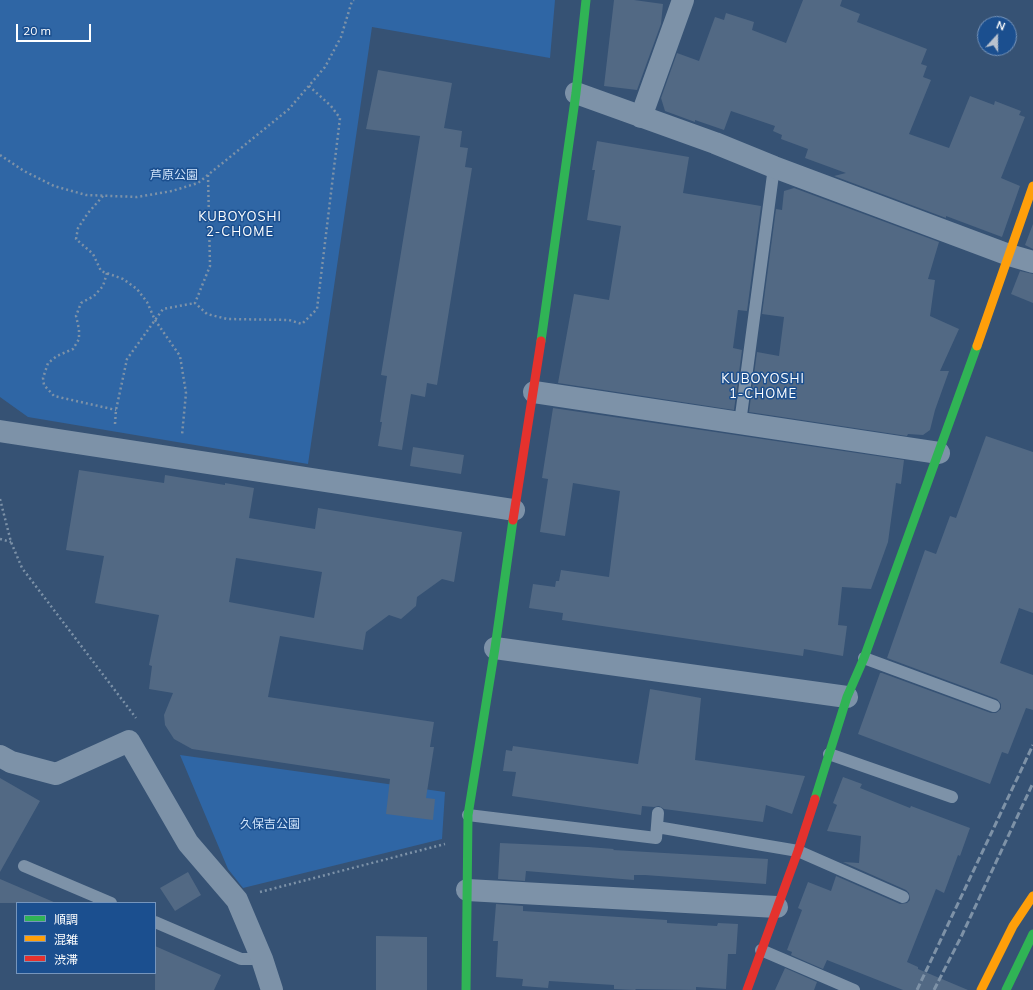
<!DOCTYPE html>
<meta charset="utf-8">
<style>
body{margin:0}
#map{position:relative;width:1033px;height:990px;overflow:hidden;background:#365274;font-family:Mulish,"Noto Sans JP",sans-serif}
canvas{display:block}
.legend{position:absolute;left:16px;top:902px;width:140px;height:72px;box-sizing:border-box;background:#1b4f8f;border:1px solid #7695bc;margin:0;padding:5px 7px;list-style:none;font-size:12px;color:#fff}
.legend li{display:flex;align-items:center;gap:8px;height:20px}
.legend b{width:20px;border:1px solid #7695bc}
.north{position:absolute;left:977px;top:16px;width:40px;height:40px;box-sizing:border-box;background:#1b4f8f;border:1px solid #7695bc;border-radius:50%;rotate:21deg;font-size:11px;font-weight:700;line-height:16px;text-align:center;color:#fff}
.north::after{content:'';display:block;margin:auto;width:14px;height:18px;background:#b9c2ce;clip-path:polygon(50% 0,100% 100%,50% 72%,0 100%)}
.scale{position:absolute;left:16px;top:24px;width:75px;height:18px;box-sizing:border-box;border:2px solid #fff;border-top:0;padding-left:5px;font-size:12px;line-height:14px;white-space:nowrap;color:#fff;-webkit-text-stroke:3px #1b4f8f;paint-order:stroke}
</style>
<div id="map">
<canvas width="1033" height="990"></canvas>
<ul class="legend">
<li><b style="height:5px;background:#30b455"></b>順調</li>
<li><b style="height:5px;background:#ff9f0a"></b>混雑</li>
<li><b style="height:5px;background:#e5322d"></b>渋滞</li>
</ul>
<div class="north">N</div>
<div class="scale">20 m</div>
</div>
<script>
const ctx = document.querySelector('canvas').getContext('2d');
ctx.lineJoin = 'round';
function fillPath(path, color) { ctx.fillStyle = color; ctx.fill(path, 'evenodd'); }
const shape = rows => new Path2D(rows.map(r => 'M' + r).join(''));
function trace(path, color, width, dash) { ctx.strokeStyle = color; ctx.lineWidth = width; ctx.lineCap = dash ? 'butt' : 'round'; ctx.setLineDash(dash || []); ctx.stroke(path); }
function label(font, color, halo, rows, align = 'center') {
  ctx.font = font + ' Mulish,"Noto Sans JP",sans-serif'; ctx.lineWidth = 3; ctx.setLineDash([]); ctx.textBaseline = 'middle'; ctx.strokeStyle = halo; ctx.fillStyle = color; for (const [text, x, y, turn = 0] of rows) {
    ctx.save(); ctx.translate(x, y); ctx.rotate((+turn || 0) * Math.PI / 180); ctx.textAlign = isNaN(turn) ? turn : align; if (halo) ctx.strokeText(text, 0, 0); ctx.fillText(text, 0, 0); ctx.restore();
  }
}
const green = shape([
 [0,0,555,0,550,58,372,27,308,464,28,417,0,397],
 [180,755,445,792,442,839,243,888,228,869]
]);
const building = shape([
 [614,0,634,0,663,4,661,24,637,90,604,86],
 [803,0,842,0,840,6,860,14,857,22,927,49,921,64,927,66,923,77,931,80,909,134,949,148,970,96,994,105,995,101,1021,111,1019,115,1025,117,1001,178,1020,186,1002,237,946,216,946,218,834,176,846,173,805,158,808,149,781,139,782,135,773,131,775,126,731,111,724,130,695,120,695,122,665,111,661,98,677,53,699,61,715,17,724,20,726,13,754,22,752,30,786,43],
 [378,70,452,83,444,128,462,131,460,147,468,148,465,167,472,168,437,385,427,383,425,397,411,394,402,450,378,446,382,422,380,422,387,376,381,375,420,136,366,129],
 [597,141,689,157,683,193,761,206,747,311,738,310,733,348,742,350,734,410,558,383,574,294,609,300,621,226,587,220,595,170,592,170],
 [794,188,939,242,928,279,935,280,930,316,959,329,940,371,949,371,935,410,930,430,923,435,908,434,907,436,749,412,757,352,779,356,784,317,762,314,776,209,782,210,784,191],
 [1033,224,1033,249,1025,245],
 [1020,271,1033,274,1033,303,1011,294],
 [553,408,904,460,901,484,896,483,888,542,871,589,842,587,838,625,847,626,843,656,804,649,803,656,562,620,563,613,529,608,533,584,555,587,556,581,559,581,561,570,609,577,620,491,573,483,565,536,540,532,548,479,542,478],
 [986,436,1033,452,1033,613,1019,608,1000,663,1033,675,1033,710,1026,708,1008,754,1002,752,990,784,858,734,880,673,882,673,991,713,996,713,1001,709,1001,704,997,699,887,658,925,550,936,554,950,516,956,518],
 [413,447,464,455,461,474,410,466],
 [79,470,164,483,165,475,225,485,225,483,254,488,249,518,315,529,318,508,462,532,454,582,442,579,417,597,416,606,401,619,389,615,366,632,363,650,280,636,268,697,434,722,430,747,434,747,426,798,435,799,433,820,386,814,390,779,192,749,174,739,165,725,164,715,173,693,149,689,152,666,149,665,159,615,95,603,104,556,66,550],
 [236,558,322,572,314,618,229,602],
 [650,689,701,698,695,760,805,776,792,814,766,805,763,822,664,809,659,806,654,807,642,806,641,815,512,796,516,772,503,771,506,750,512,751,513,746,638,764],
 [843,777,862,784,860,788,910,808,911,806,970,828,960,856,958,855,944,893,936,889,907,962,918,967,918,969,968,990,903,990,827,960,823,969,791,955,792,952,787,950,802,910,798,908,808,882,831,891,836,876,900,904,907,903,910,900,909,893,906,890,843,862,859,863,861,836,827,831,837,805,833,803],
 [0,778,40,801,0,872],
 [500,843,588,847,614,849,613,850,768,859,766,884,645,875,634,875,634,880,526,871,525,881,498,879],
 [188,872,201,895,175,911,160,888],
 [0,879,56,903,0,903],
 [496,904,523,906,523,911,667,920,667,923,717,926,718,923,738,924,736,954,728,954,726,989,696,987,696,990,636,989,635,990,614,989,614,985,549,981,548,988,522,986,523,979,496,977,498,941,493,941],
 [376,936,427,937,427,990,376,990],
 [155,946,221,975,214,990,155,990],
 [785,968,817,982,814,990,775,990]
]);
const path = shape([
 [0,155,24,171,54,186,86,195,137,197,172,191,198,183,289,109,325,67,341,37,352,1,354,0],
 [208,175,210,266,195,303,207,314,227,319,289,320,302,324,317,309,340,118,331,106,309,86],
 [103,196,88,213,78,228,76,239,93,254,101,271,123,279,137,289,147,302,155,320,180,356,186,393,182,435],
 [107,273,103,286,94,296,81,303,76,316,79,329,79,339,73,349,57,356,48,363,43,378,44,385,54,396,116,410],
 [115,424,116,410,127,359,163,309,195,303],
 [0,499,11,542,22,568,136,718],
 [0,539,11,542],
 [260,892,445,844]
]);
const lane = shape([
 [740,423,774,167],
 [864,658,994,706],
 [829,754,952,797],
 [468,815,656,838,658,813],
 [657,827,798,851,903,897],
 [24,866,111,903],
 [155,922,241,959,262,959],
 [761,950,854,990]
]);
const street = shape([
 [576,93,715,143,774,167,1009,255,1033,262],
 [641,117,683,0],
 [534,392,939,453],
 [0,431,514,510],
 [495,648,847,697],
 [0,756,11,762,56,774,129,741,188,843,237,900,262,959,272,990],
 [467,890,777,907]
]);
const fast = shape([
 [541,341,576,93,586,0],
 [815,799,847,697,864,658,977,346],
 [466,990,468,815,495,648,513,520],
 [1006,990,1033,934]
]);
const slow = shape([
 [977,346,1033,186],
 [981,990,1013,926,1033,896]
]);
const jam = shape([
 [513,520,541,341],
 [747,990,798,851,815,799]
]);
const rail = shape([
 [917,990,1033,745],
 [934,990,962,935,1033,783]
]);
const parkNames = [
 ["芦原公園",174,175],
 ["久保吉公園",270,824]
];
const neighbourhoodNames = [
 ["KUBOYOSHI",240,217],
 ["2-CHOME",240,232],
 ["KUBOYOSHI",763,379],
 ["1-CHOME",763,394]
];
fillPath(green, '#2f66a5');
fillPath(building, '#526984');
trace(path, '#7d92a8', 2.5, [2, 3]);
trace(lane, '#7d92a8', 12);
trace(street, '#7d92a8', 22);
trace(fast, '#30b455', 9);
trace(slow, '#ff9f0a', 9);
trace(jam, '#e5322d', 9);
trace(rail, '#7e92a7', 3, [7, 3]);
label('12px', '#cfe3fa', '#1b4f8f', parkNames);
ctx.letterSpacing = '1px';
label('13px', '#fff', '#1b4f8f', neighbourhoodNames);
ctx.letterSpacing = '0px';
</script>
